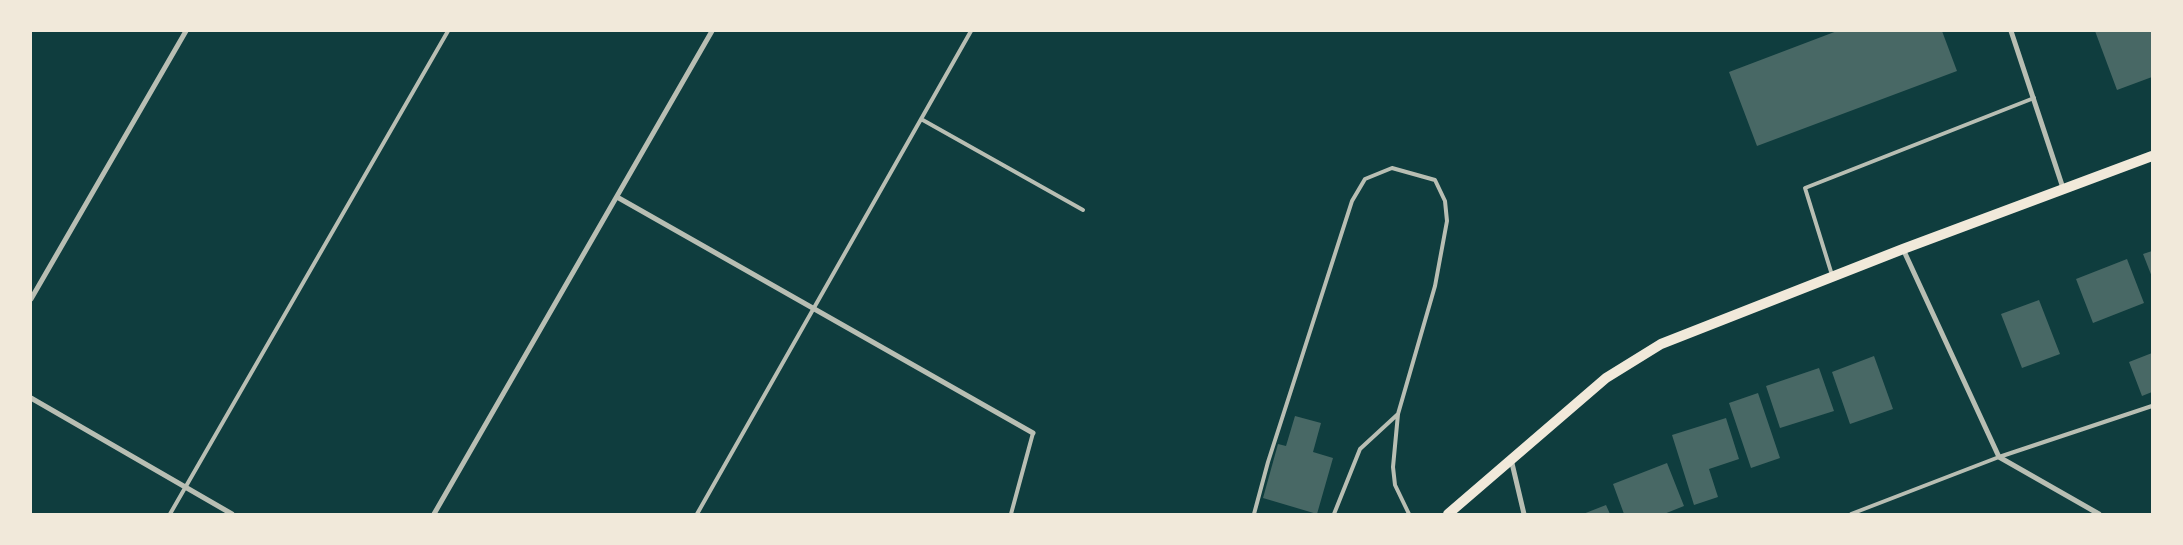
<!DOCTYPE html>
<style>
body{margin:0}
#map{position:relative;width:2183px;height:545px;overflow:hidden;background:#0f3d3e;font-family:Merriweather,serif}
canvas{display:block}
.frame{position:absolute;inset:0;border:32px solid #f1e9da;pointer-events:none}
</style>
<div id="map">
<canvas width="2183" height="545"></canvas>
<div class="frame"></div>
</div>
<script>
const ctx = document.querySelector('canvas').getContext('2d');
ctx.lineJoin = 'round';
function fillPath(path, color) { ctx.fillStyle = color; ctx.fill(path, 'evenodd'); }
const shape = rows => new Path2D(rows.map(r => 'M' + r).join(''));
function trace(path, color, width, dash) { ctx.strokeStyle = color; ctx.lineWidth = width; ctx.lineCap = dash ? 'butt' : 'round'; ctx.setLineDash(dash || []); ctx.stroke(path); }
const building = shape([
 [1837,31,1942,31,1957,71,1757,146,1729,72],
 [2095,31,2152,31,2152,77,2117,90],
 [2152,251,2152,277,2143,254],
 [2127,259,2144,303,2093,323,2076,279],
 [2039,300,2060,354,2022,368,2001,314],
 [2152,353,2152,392,2142,396,2129,362],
 [1874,356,1893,409,1850,424,1832,372],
 [1819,368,1834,411,1780,428,1766,386],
 [1758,393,1780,458,1751,468,1729,403],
 [1295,416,1321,423,1313,452,1333,458,1317,514,1263,498,1278,444,1286,446],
 [1726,418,1739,459,1709,469,1718,497,1694,505,1672,435],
 [1667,463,1684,506,1664,514,1624,514,1613,484],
 [1606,505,1610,514,1583,514]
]);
const service = shape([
 [921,119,1083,210],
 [1832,275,1805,188,2034,98],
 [170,514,448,31],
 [697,514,971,31],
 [1011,514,1033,433],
 [1254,514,1268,462,1352,201,1365,179,1392,168,1435,180,1445,201,1447,221,1435,286,1398,414,1393,467,1395,485,1409,514],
 [1334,514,1360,449,1398,414],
 [1851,514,1999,457,2152,406]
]);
const minor = shape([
 [2011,31,2063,188],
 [617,197,1033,433],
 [1903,249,1999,457,2099,514],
 [31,299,186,31],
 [31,398,232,514],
 [1511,459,1524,514],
 [434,514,712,31]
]);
const secondary = shape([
 [1448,514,1606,378,1661,344,1903,249,2152,156]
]);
fillPath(building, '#486865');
trace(service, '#b8beb3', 4);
trace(minor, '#b8beb3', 5);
trace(secondary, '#f1e9da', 10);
</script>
